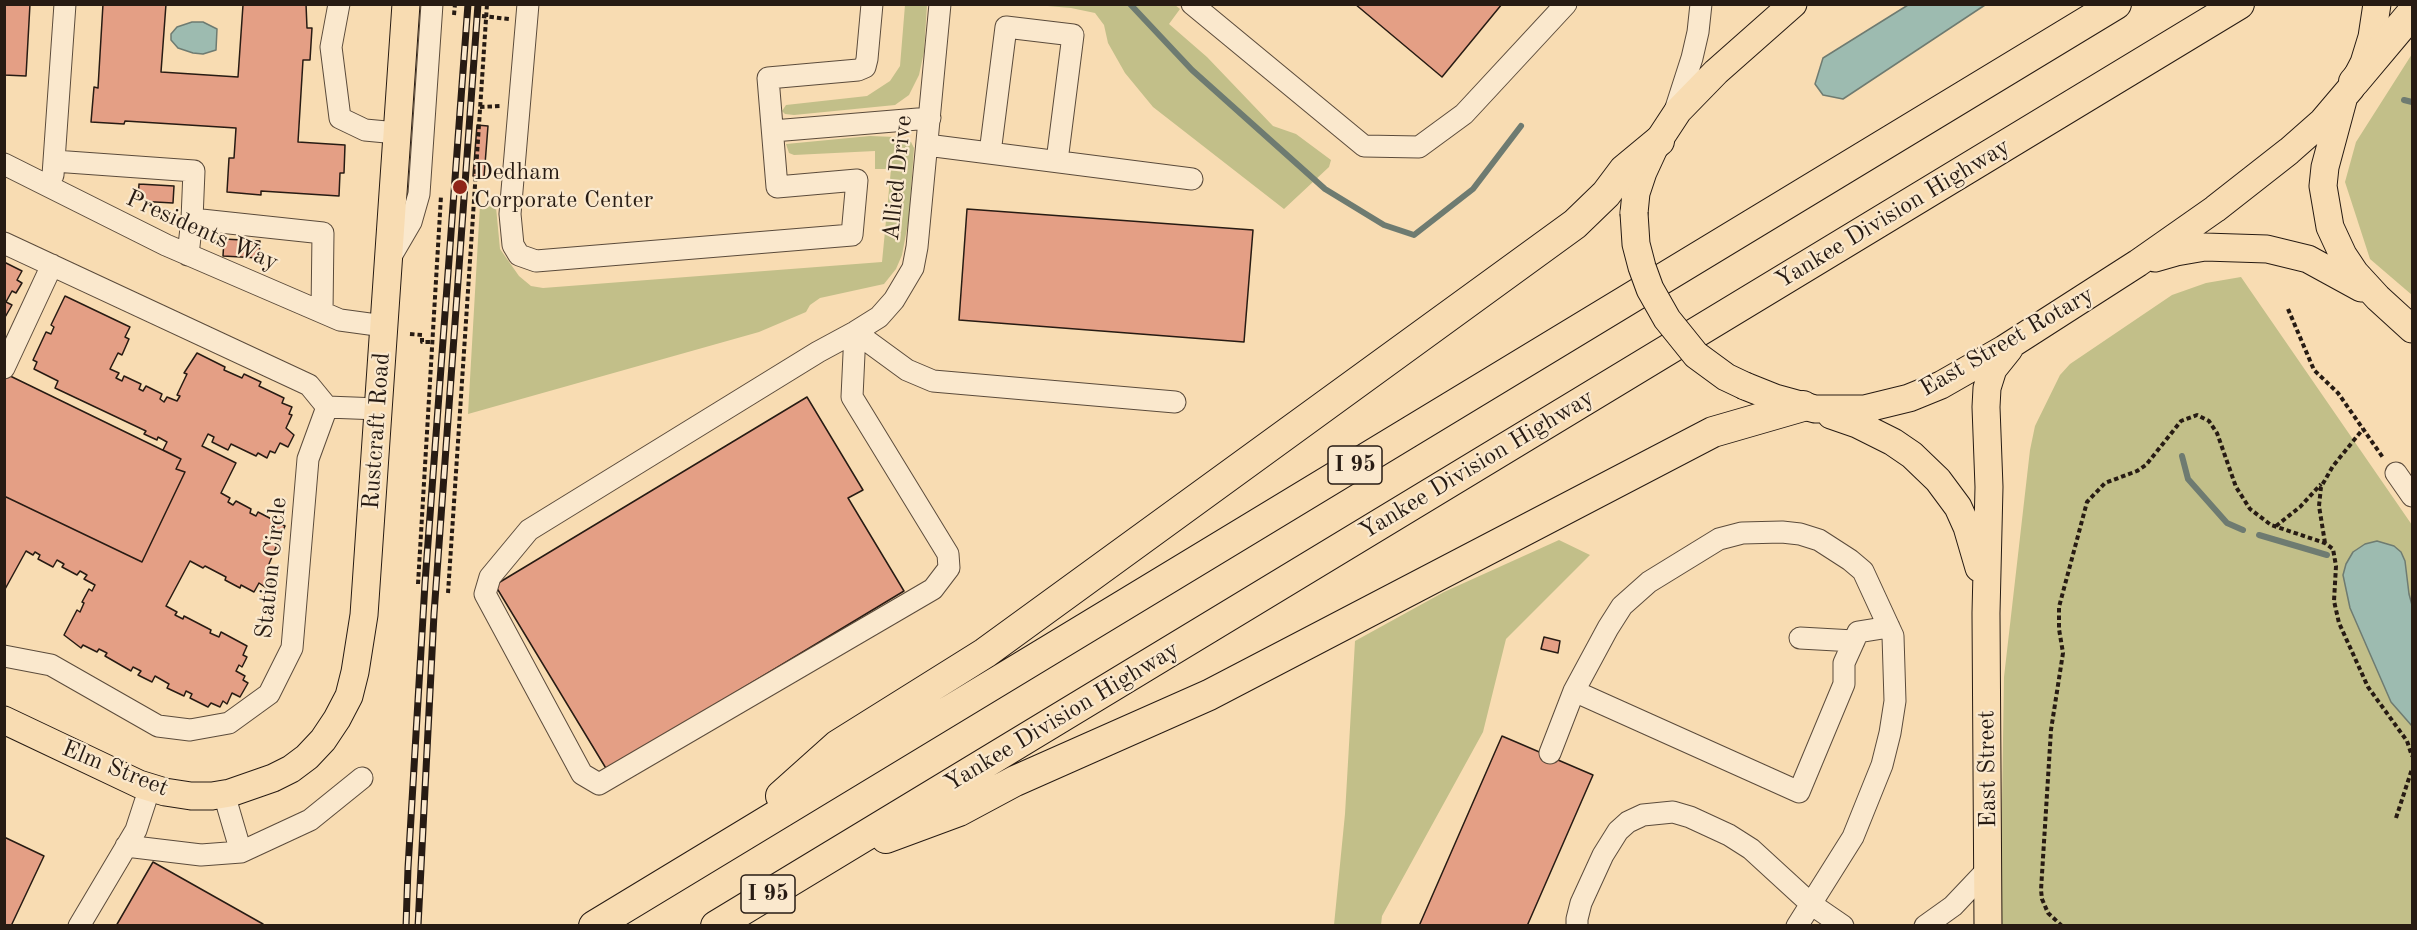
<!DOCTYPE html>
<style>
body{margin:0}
#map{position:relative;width:2417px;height:930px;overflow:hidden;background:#f8dcb2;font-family:"Old Standard TT",serif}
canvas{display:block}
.frame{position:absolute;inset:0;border:6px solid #271b13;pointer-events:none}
</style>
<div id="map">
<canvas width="2417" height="930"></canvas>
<div class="frame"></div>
</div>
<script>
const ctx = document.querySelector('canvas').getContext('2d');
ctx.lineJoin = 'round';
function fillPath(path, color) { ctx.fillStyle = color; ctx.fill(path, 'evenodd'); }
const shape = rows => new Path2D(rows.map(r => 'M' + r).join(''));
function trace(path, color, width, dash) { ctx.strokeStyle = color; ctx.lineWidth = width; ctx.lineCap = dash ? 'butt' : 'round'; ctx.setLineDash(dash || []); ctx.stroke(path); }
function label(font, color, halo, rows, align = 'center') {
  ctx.font = font + ' "Old Standard TT",serif'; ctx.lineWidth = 4.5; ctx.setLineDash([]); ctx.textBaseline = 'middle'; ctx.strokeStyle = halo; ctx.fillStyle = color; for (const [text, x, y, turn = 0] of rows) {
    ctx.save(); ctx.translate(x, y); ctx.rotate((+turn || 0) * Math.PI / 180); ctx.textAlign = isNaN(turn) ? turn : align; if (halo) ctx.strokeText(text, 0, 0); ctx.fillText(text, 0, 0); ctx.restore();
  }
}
const green = shape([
 [905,5,927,5,924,52,919,75,909,95,895,105,794,115,785,114,782,111,786,105,867,96,890,81,900,66],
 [1036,5,1175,5,1180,9,1169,24,1207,57,1273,126,1296,134,1331,160,1329,167,1284,209,1153,107,1125,73,1108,43,1104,25,1095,13,1071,8],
 [2412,54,2412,295,2370,259,2345,182,2356,142],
 [870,136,896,137,911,142,914,148,909,218,902,255,896,269,884,284,820,298,810,305,806,312,759,332,468,414,480,205,496,207,500,249,519,276,531,286,543,288,882,262,891,169,875,169,875,151,794,155,789,153,786,144],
 [2241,277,2412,525,2412,925,2000,926,2004,677,2030,450,2035,426,2060,375,2070,364,2172,295,2206,283],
 [1559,540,1590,555,1506,639,1483,732,1382,916,1381,925,1334,925,1345,814,1355,641,1444,592]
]);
const water = shape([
 [1908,5,1985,5,1843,99,1823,95,1815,84,1823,58,1908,5],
 [192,22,203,22,217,29,216,50,203,54,193,53,178,48,171,40,171,34,177,27,192,22],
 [2377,541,2394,546,2401,552,2405,561,2409,594,2412,605,2412,726,2391,702,2350,608,2343,575,2346,564,2353,552,2365,544,2377,541]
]);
const stream = shape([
 [1130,4,1192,70,1325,189,1384,225,1414,235,1473,189,1521,126],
 [2404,100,2412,102],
 [2182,456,2188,479,2227,523,2243,530],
 [2259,535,2327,555]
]);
const building = shape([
 [4,4,30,4,26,76,4,75,4,4],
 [103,4,166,4,161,72,238,77,243,5,235,4,306,4,307,28,312,28,310,60,303,60,298,142,345,145,344,173,340,173,339,196,261,191,261,195,227,192,229,158,234,158,236,128,125,121,124,124,91,122,94,87,98,88,103,4],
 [1355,4,1502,4,1442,77,1355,4],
 [477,125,488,126,484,177,473,176,477,125],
 [139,184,174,186,173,203,138,201,139,184],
 [967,209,1253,230,1244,342,959,320,967,209],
 [224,239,260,241,259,258,223,256,224,239],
 [4,262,22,271,17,280,22,283,16,293,12,291,6,302,12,305,4,319,4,262],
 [65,296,130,327,125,337,129,339,122,355,118,353,110,369,119,373,116,378,122,381,124,376,141,384,139,389,143,391,146,386,162,394,160,399,164,402,167,397,177,401,180,396,177,395,187,374,184,373,197,353,225,367,224,370,242,378,244,374,261,382,259,386,284,398,282,403,292,407,289,414,292,415,286,428,294,435,288,447,280,443,275,453,270,451,267,458,258,453,256,456,231,444,228,450,212,442,214,437,208,434,202,446,236,463,221,493,230,498,228,502,233,505,236,501,251,509,250,513,256,516,258,512,285,526,266,571,275,576,268,589,259,583,254,592,241,585,240,588,225,580,226,577,205,566,203,568,190,561,166,606,177,612,175,615,183,619,184,616,211,630,210,633,219,637,221,632,247,646,243,655,247,657,242,667,239,665,236,671,245,676,243,680,248,683,240,697,232,693,227,704,223,701,220,707,211,703,208,707,190,698,192,694,186,691,184,696,167,688,169,684,155,676,152,682,138,675,141,671,133,667,131,671,105,656,107,653,99,649,97,652,83,645,81,648,64,635,77,610,80,612,84,603,82,602,89,589,92,591,95,585,84,579,87,575,80,571,77,575,62,567,64,564,57,560,53,567,38,559,40,555,35,552,33,555,26,551,4,591,4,496,142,562,185,472,176,469,181,459,163,450,167,442,158,437,157,440,144,434,146,431,55,388,58,381,34,369,37,362,33,360,46,332,51,334,54,327,51,325,65,296],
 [4,373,181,459,176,469,185,472,142,562,4,496,4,373],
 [807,397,863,490,848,498,904,591,607,770,495,585,807,397],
 [1544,637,1560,641,1558,653,1541,649,1544,637],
 [1502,736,1593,775,1527,926,1419,926,1502,736],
 [4,837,44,856,11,926,4,926,4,837],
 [153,862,263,924,262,926,116,926,153,862]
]);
const path = shape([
 [454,15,455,4],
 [482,16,509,19],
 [480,107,500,106],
 [2288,309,2314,370,2338,393,2384,459],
 [410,334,422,335,422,342,432,342],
 [2276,526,2300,507,2321,484],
 [2325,543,2319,506,2321,487,2333,466,2363,429],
 [418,584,441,196],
 [448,593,487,4],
 [2396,818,2412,769],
 [2062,926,2048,913,2042,899,2041,890,2051,730,2063,653,2059,629,2059,607,2087,502,2105,483,2137,471,2146,465,2181,421,2197,415,2209,421,2217,433,2236,487,2250,509,2271,525,2325,543,2333,549,2336,566,2334,601,2339,623,2368,687,2407,741,2412,756]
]);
const minor = shape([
 [339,4,331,47,340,118,365,130,397,133],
 [528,4,510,214,513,245,519,255,536,261,852,235,857,180,777,187,768,78,858,70,865,67,867,59,872,4],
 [1192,4,1364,146,1419,147,1464,114,1566,4],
 [1674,114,1692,58,1698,32,1701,4],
 [773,131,930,118],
 [927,145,1192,179],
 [990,153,1006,27,1073,35,1057,161],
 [54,161,194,171,192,219],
 [4,164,166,245,340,320,384,326],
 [53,175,65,4],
 [4,243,309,385,327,407,379,409],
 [188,255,192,219,323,233,322,312],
 [390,258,411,222,419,194,432,4],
 [855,332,852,397,948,554,949,568,933,589,599,784,582,774,485,594,490,577,529,530,818,352,855,332,879,317,894,300,913,268,917,247,940,4],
 [855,332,907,370,933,381,1175,402],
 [4,368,52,265],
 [2396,473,2412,496],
 [1800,638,1854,641],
 [4,656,51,665,158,726,190,730,229,723,269,694,292,648,308,459,327,407],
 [1574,691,1799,792,1844,684,1844,663,1858,632,1889,627],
 [1550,753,1574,691,1608,628,1622,606,1649,582,1719,539,1742,533,1782,532,1800,534,1819,540,1850,560,1863,571,1893,636,1895,701,1890,733,1882,765,1853,837,1797,926],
 [224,794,241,852],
 [126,846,201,855,241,852,310,820,362,778],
 [79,926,136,830,150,787],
 [1577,926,1577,919,1581,903,1603,855,1618,831,1628,822,1643,815,1673,812,1690,817,1729,835,1751,849,1811,904,1843,926],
 [1925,926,1953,906,1989,868]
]);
const major = shape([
 [2343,100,2325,167,2323,186,2330,227,2343,255,2355,273,2378,298,2412,329],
 [1634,213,1636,193,1643,172,1655,146,1678,111,1716,72,1793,4],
 [2155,258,2176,252,2205,247,2267,249,2308,259,2361,288],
 [1745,386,1775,398,1815,409,1864,409,1909,398,1941,385,2004,349,2138,263,2215,209,2289,151,2323,121,2351,88,2364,63,2372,37,2377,4],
 [1831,415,1857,424,1893,442,1912,455,1938,480,1958,507,1967,527,1979,568],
 [4,720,139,784,165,792,191,796,212,796,230,793,273,778,291,769,307,757,323,740,337,719,349,696,355,672,364,615,406,4],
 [1988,926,1986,613,1989,487,1986,407,1987,388,1993,369,2009,349]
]);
const highway = shape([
 [2354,82,2412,13],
 [781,796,838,745,985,653,1575,224,1606,194,1624,170,1659,141],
 [886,838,959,811,1015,781,1209,695,1713,432,1803,406],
 [594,926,2116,4],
 [716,926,2239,4]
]);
const rail = shape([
 [406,926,408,868,425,583,468,4],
 [418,926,434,614,478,4]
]);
const majorBridge = shape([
 [1634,213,1636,244,1642,267,1650,289,1667,319,1696,355,1726,377,1745,386]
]);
const markers = [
 [460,187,8,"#8f2418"]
];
const shields = [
 [1355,465,54],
 [768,894,54]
];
const shieldNames = [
 ["I 95",1355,465],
 ["I 95",768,894]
];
const poiNames = [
 ["Dedham",474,173],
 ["Corporate Center",474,201]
];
const streetNames = [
 ["Allied Drive",898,178,-84],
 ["Yankee Division Highway",1893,214,-31],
 ["Presidents Way",202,231,24],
 ["East Street Rotary",2007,342,-30],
 ["Rustcraft Road",377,431,-86],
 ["Yankee Division Highway",1477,465,-31],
 ["Station Circle",272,568,-84],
 ["Yankee Division Highway",1062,717,-31],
 ["Elm Street",115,769,22],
 ["East Street",1988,769,-91]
];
fillPath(green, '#c2bf89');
fillPath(water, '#9dbbb0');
trace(water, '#6e7b71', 1.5);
trace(stream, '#6e7b71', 6);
fillPath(building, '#e49f85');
trace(building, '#271b13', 1.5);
trace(minor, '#5b4b3b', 23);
trace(major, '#271b13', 29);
trace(highway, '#271b13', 32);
trace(path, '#271b13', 4, [4.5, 3]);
trace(minor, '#fae8cd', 21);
trace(major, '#f8dcb2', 27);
trace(highway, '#f8dcb2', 30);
trace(rail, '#271b13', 7);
trace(rail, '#fae8cd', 4.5, [14]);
trace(majorBridge, '#271b13', 29, []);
trace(majorBridge, '#f8dcb2', 27);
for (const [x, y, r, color] of markers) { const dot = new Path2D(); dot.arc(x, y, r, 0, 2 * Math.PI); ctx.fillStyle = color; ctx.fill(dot); trace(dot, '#fae8cd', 2); }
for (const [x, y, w] of shields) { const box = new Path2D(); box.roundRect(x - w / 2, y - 19, w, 38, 4.5); ctx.fillStyle = '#fae8cd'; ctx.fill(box); trace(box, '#271b13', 1.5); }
label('bold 22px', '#271b13', null, shieldNames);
label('24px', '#271b13', '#fae8cd', poiNames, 'left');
label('24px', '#271b13', '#fae8cd', streetNames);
</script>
